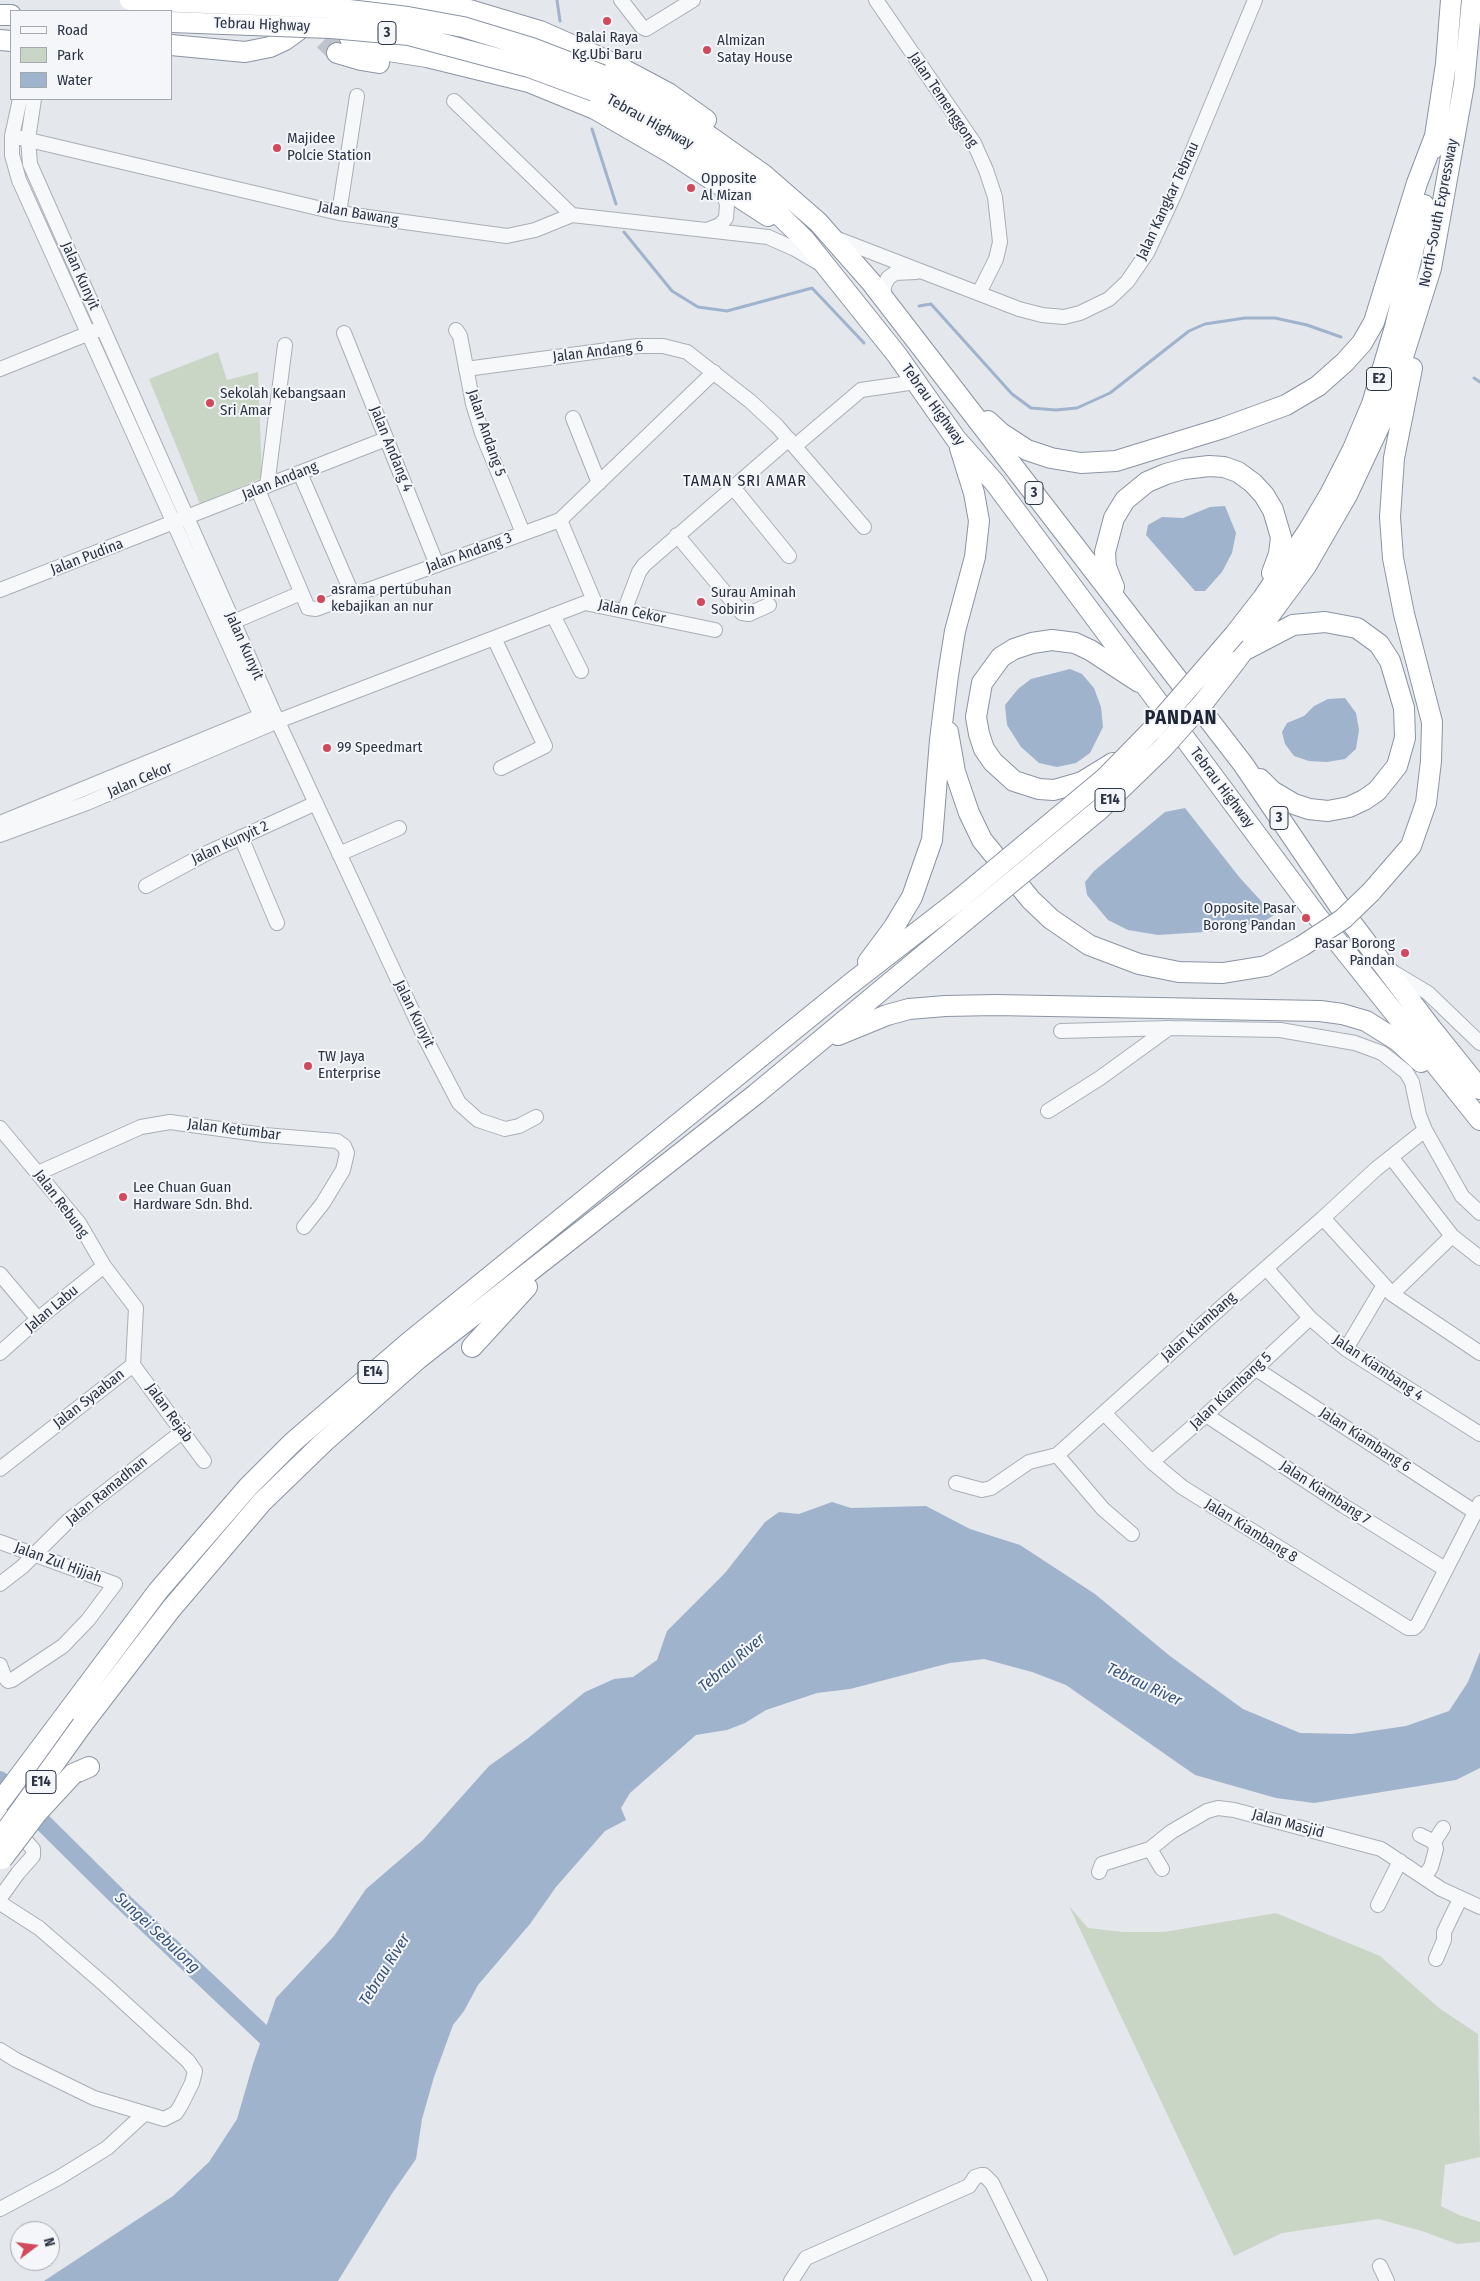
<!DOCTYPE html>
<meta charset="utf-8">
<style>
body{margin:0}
#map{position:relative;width:1480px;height:2281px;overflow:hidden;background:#e4e7ec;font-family:"Fira Sans Condensed",sans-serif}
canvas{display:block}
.legend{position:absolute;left:10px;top:10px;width:162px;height:90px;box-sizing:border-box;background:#f4f6f9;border:1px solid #a4a8b1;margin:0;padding:6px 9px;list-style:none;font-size:15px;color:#2b3445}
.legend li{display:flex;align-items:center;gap:10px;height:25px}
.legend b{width:25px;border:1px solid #a4a8b1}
.north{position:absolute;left:10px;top:2221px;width:50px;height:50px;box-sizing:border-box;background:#f4f6f9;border:1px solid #a4a8b1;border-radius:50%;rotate:75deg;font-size:14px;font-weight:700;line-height:20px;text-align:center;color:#2b3445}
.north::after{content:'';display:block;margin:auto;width:18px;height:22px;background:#d1495b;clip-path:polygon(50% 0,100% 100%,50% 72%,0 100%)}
</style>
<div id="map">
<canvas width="1480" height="2281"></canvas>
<ul class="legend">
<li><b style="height:6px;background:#f7f8fa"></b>Road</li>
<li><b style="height:14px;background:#c9d6c5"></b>Park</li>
<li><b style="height:14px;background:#9fb4cc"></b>Water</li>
</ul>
<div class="north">N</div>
</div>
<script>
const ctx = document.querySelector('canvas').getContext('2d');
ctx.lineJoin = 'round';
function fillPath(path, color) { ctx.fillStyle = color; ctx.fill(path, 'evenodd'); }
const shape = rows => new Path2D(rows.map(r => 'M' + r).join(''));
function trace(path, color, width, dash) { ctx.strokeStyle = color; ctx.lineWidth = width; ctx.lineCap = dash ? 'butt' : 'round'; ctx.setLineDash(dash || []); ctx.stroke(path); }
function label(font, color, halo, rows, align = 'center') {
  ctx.font = font + ' "Fira Sans Condensed",sans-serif'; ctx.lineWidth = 4; ctx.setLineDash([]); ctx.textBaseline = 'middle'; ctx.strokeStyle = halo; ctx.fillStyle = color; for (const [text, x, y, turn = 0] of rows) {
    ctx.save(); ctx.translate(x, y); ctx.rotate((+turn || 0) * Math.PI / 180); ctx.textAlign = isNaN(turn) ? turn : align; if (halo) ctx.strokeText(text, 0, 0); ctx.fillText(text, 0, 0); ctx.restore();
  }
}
const green = shape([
 [218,352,227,380,258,372,262,478,200,504,149,379],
 [1069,1906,1088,1928,1123,1932,1164,1932,1276,1913,1380,1956,1439,2008,1478,2034,1480,2157,1445,2165,1441,2206,1459,2215,1480,2222,1480,2242,1457,2244,1422,2231,1378,2219,1282,2233,1234,2256]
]);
const water = shape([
 [1225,506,1236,533,1232,553,1222,572,1205,591,1195,591,1146,535,1148,525,1162,517,1183,518,1210,507],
 [1070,669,1082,674,1094,688,1101,707,1103,727,1090,753,1076,763,1057,767,1039,763,1021,747,1007,725,1005,705,1018,689,1031,679],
 [1345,698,1356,713,1359,730,1356,749,1345,759,1327,762,1309,761,1294,756,1285,744,1282,732,1287,723,1304,716,1314,706,1328,699],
 [1185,808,1240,878,1274,915,1265,921,1220,931,1158,935,1128,930,1108,920,1087,895,1085,882,1094,871,1165,812],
 [832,1502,851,1508,926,1506,970,1529,1020,1545,1095,1594,1170,1656,1243,1709,1300,1733,1352,1734,1406,1726,1449,1711,1468,1682,1480,1652,1480,1768,1456,1780,1314,1803,1276,1798,1195,1775,1066,1685,1032,1672,984,1659,950,1663,850,1689,817,1693,766,1710,745,1723,727,1730,696,1735,630,1793,621,1808,626,1820,605,1831,556,1887,530,1924,478,1985,464,2011,453,2025,434,2077,422,2119,416,2159,391,2195,338,2281,44,2281,173,2196,209,2162,237,2119,253,2064,276,1998,334,1936,366,1889,423,1840,489,1766,527,1739,585,1692,614,1679,633,1677,657,1660,667,1631,725,1573,765,1522,779,1512,799,1514]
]);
const stream = shape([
 [557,0,560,21],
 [592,129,616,204],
 [624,232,672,291,698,307,727,311,812,288,864,343],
 [919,306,931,304,1012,394,1031,408,1056,410,1077,408,1110,393,1189,331,1205,324,1245,318,1275,318,1307,325,1341,337],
 [1474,378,1480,382]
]);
const river = shape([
 [0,1780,116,1895,280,2050]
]);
const highwayTunnel = shape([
 [314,12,323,39,337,53]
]);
const minor = shape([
 [621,0,642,27,646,29,693,0],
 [876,0,974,143,986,170,995,197,1000,242,996,259,979,293],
 [20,99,12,136,12,155,19,180,261,716],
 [34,99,28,139,30,164,273,711,424,1036,459,1103,478,1120,505,1129,519,1126,536,1117],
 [454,101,572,215],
 [12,136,339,213,507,236,535,230,572,215,768,237,795,249,819,263],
 [339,213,357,96],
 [707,230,720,225,726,218,727,204,720,185],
 [835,238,1019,309,1042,315,1064,317,1080,313,1109,299,1127,282,1147,253,1175,193,1255,0],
 [884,299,884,286,888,278,895,273,916,272],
 [456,330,460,336,473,404,482,433,523,533],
 [344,333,437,565],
 [0,369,97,330],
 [466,369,638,346,663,346,687,352,750,401,777,426,864,527],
 [573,418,599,483],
 [795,446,861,390,916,382],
 [300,473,353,596],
 [267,486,285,345],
 [732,486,789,556],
 [258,490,308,608,316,609,560,520,714,372],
 [560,520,595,603],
 [677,535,742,613,749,614,769,605],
 [0,590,386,439],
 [625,609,639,572,644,565,789,439],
 [553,615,581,671],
 [233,622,301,593],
 [494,638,545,746,501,768],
 [0,823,268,713],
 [0,835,87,803,278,721,585,603,715,630],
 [241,837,277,923],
 [339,854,399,828],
 [146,886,209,852,316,803],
 [1393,972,1428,993,1480,1043],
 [1061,1031,1169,1028,1280,1030,1355,1043,1382,1053,1406,1072,1412,1082,1419,1115,1425,1130,1462,1196,1480,1213],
 [1048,1111,1100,1078,1169,1028],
 [0,1128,79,1223,104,1266,136,1308,133,1365,0,1469],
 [1391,1157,1452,1236,1480,1258],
 [38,1173,141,1127,170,1122,264,1135,337,1141,344,1146,347,1153,343,1170,323,1203,304,1227],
 [1323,1218,1392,1294,1480,1353],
 [1266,1268,1310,1318,1346,1349,1480,1434],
 [0,1274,38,1319],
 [1392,1294,1452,1236],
 [1346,1349,1384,1285],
 [0,1353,38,1319,104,1266],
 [133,1365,204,1461],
 [1256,1369,1475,1512],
 [1104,1413,1152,1462,1182,1487,1408,1628,1414,1628,1418,1624,1480,1503],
 [1206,1415,1344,1506,1445,1569],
 [1152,1462,1206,1415,1310,1318],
 [956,1483,982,1490,991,1488,1029,1462,1057,1455],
 [1132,1534,1103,1509,1057,1455,1225,1304,1323,1218,1376,1169,1425,1130],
 [0,1542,115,1584,88,1620,63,1646,12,1680,8,1681,4,1676,0,1665],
 [0,1584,22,1567,69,1520,183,1431],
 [0,1813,33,1849,33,1856,18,1873,0,1898],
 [1420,1835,1434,1842,1436,1849,1431,1867,1425,1876],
 [1434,1842,1443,1828],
 [1150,1849,1162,1869],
 [1099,1872,1102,1864,1150,1849,1171,1832,1207,1811,1218,1808,1234,1810,1381,1849,1441,1889,1480,1907],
 [0,1903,39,1928,105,1985,188,2061,195,2071,192,2083,181,2105,176,2113,164,2119,94,2098,16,2060,0,2050],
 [1378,1905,1400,1861],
 [1436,1959,1444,1940,1444,1932,1460,1899],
 [0,2209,60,2177,107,2148,144,2114],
 [1380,2266,1387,2281],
 [791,2281,806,2258,969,2186,975,2177,981,2175,984,2175,992,2183,1040,2281]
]);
const highway = shape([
 [408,0,364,3,355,9,348,21,348,34,352,42,363,47,427,57,529,82,595,109,671,153,768,216],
 [414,0,466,9,540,31,608,61,668,93,706,120],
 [0,15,11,15],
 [0,40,11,41],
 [171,45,245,52,270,47,285,40,300,29,310,17],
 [337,53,361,60,379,63],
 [602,75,632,90,709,136,764,175,818,222,871,282,1243,764,1344,913,1431,1028,1480,1089],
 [594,91,708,154,753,189,805,240,897,355,956,439,995,483,1317,916,1480,1120],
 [1433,149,1446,64,1451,0],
 [988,421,1001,433,1027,450,1051,458,1081,463,1116,461,1223,428,1286,405,1318,386,1345,362,1362,343,1374,322,1417,183,1435,136],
 [1114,587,1106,567,1105,552,1114,518,1125,500,1147,482,1166,474,1184,469,1209,466,1224,467,1238,472,1253,483,1264,495,1273,510,1281,537,1279,554,1272,573],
 [1235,634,1263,598,1308,531,1330,494,1353,449,1372,404,1395,327,1424,205],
 [1247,649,1293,625,1325,622,1357,628,1379,644,1390,661,1404,708,1405,738,1397,766,1377,791,1364,800,1349,807,1328,811,1309,809,1294,804,1272,791,1260,779],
 [1235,662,1306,566,1347,495,1385,414,1431,268,1464,84,1472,0],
 [948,732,955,772,969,813,982,840,1031,900,1051,919,1089,945,1139,964,1179,972,1223,973,1266,966,1302,946],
 [1113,763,1082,782,1054,790,1039,789,1014,781,993,762,984,749,979,734,976,717,982,683,1001,657,1014,649,1032,643,1052,640,1075,643,1090,650,1139,682],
 [1371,892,1411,846,1426,803,1431,761,1432,722,1404,614,1393,558,1390,517,1394,458,1412,368],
 [868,962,894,927,912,897,932,840,940,740,948,675,955,631,975,557,979,521,974,493,960,448],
 [838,1035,887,1015,909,1009,945,1006,995,1005,1320,1011,1342,1014,1366,1021,1398,1041,1421,1062],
 [472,1347,527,1287],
 [82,1725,171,1609,262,1502,324,1442,418,1359,756,1094,967,919],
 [73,1774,89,1767],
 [0,1802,158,1591,248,1487,293,1442,408,1343,849,985,956,902]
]);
const highwayBridge = shape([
 [130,0,333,8,408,17,463,27,532,48,602,75],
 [171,22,331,28,409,35,529,67,594,91],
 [956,902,1105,778,1153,729,1235,634],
 [967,919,1099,810,1163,748,1203,703,1235,662],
 [1302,946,1343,919,1371,892],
 [0,1839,82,1725],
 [2,1859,37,1813,73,1774]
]);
const markers = [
 [607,21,5,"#d1495b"],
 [707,50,5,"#d1495b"],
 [277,148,5,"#d1495b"],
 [691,188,5,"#d1495b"],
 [210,403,5,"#d1495b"],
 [321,599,5,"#d1495b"],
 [701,602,5,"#d1495b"],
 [327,748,5,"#d1495b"],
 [1306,918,5,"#d1495b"],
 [1405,953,5,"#d1495b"],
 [308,1066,5,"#d1495b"],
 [123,1197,5,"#d1495b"]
];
const shields = [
 [387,33,18],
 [1379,379,25],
 [1034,493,18],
 [1110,800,30],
 [1279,818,18],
 [373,1372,30],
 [41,1782,30]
];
const shieldNames = [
 ["3",387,33],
 ["E2",1379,379],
 ["3",1034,493],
 ["E14",1110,800],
 ["3",1279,818],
 ["E14",373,1372],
 ["E14",41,1782]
];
const streetNames = [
 ["Tebrau Highway",262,25,2],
 ["Jalan Temenggong",943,100,56],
 ["Tebrau Highway",650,122,29],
 ["Jalan Kangkar Tebrau",1168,201,-65],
 ["North–South Expressway",1439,213,-79],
 ["Jalan Bawang",358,214,10],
 ["Jalan Kunyit",80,276,66],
 ["Jalan Andang 6",598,352,-7],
 ["Tebrau Highway",933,405,54],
 ["Jalan Andang 5",486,433,71],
 ["Jalan Andang 4",391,449,68],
 ["Jalan Andang",280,481,-22],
 ["Jalan Andang 3",469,553,-20],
 ["Jalan Pudina",87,557,-21],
 ["Jalan Cekor",632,612,12],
 ["Jalan Kunyit",244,646,66],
 ["Jalan Cekor",140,780,-23],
 ["Tebrau Highway",1222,788,53],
 ["Jalan Kunyit 2",230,843,-25],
 ["Jalan Kunyit",414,1014,64],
 ["Jalan Ketumbar",234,1130,7],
 ["Jalan Rebung",61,1204,53],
 ["Jalan Labu",52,1309,-40],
 ["Jalan Kiambang",1199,1327,-42],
 ["Jalan Kiambang 4",1378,1368,34],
 ["Jalan Kiambang 5",1231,1391,-43],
 ["Jalan Syaaban",89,1399,-38],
 ["Jalan Rejab",169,1413,54],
 ["Jalan Kiambang 6",1365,1440,33],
 ["Jalan Ramadhan",107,1491,-39],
 ["Jalan Kiambang 7",1325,1493,33],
 ["Jalan Kiambang 8",1251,1531,32],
 ["Jalan Zul Hijjah",58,1563,20],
 ["Jalan Masjid",1288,1824,15]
];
const poiNames = [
 ["Balai Raya",607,38,"center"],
 ["Kg.Ubi Baru",607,55,"center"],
 ["Almizan",717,41],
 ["Satay House",717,58],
 ["Majidee",287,139],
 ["Polcie Station",287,156],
 ["Opposite",701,179],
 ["Al Mizan",701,196],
 ["Sekolah Kebangsaan",220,394],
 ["Sri Amar",220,411],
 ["asrama pertubuhan",331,590],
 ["kebajikan an nur",331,607],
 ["Surau Aminah",711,593],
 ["Sobirin",711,610],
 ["99 Speedmart",337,748],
 ["Opposite Pasar",1296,909,"right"],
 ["Borong Pandan",1296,926,"right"],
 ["Pasar Borong",1395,944,"right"],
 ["Pandan",1395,961,"right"],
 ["TW Jaya",318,1057],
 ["Enterprise",318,1074],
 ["Lee Chuan Guan",133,1188],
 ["Hardware Sdn. Bhd.",133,1205]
];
const neighbourhoodNames = [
 ["TAMAN SRI AMAR",745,482]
];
const waterNames = [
 ["Tebrau River",732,1663,-40],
 ["Tebrau River",1144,1685,25],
 ["Sungei Sebulong",157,1933,43],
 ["Tebrau River",385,1970,-58]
];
const districtNames = [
 ["PANDAN",1181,718]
];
fillPath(green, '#c9d6c5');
fillPath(water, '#9fb4cc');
trace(stream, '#9fb4cc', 3);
trace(river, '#9fb4cc', 18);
trace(highwayTunnel, '#bfc3cb', 20, [20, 10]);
trace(minor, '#a9aeb7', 16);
trace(highway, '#8b94a3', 22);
trace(minor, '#f7f8fa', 14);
trace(highway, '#fff', 20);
trace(highwayBridge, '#8b94a3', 22, []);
trace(highwayBridge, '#fff', 20);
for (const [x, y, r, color] of markers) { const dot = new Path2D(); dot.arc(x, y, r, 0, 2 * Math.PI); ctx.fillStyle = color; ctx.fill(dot); trace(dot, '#f4f6f9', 2); }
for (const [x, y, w] of shields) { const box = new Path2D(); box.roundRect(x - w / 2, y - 11.5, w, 23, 4); ctx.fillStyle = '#f4f6f9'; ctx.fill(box); trace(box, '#2b3445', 1); }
label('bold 14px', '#2b3445', null, shieldNames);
label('15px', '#2b3445', '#f4f6f9', streetNames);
label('15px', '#2b3445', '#f4f6f9', poiNames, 'left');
ctx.letterSpacing = '1px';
label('16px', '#1d2536', '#f4f6f9', neighbourhoodNames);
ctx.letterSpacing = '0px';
label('italic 16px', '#34527a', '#f4f6f9', waterNames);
ctx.letterSpacing = '1px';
label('bold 20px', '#1d2536', '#f4f6f9', districtNames);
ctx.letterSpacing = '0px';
</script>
